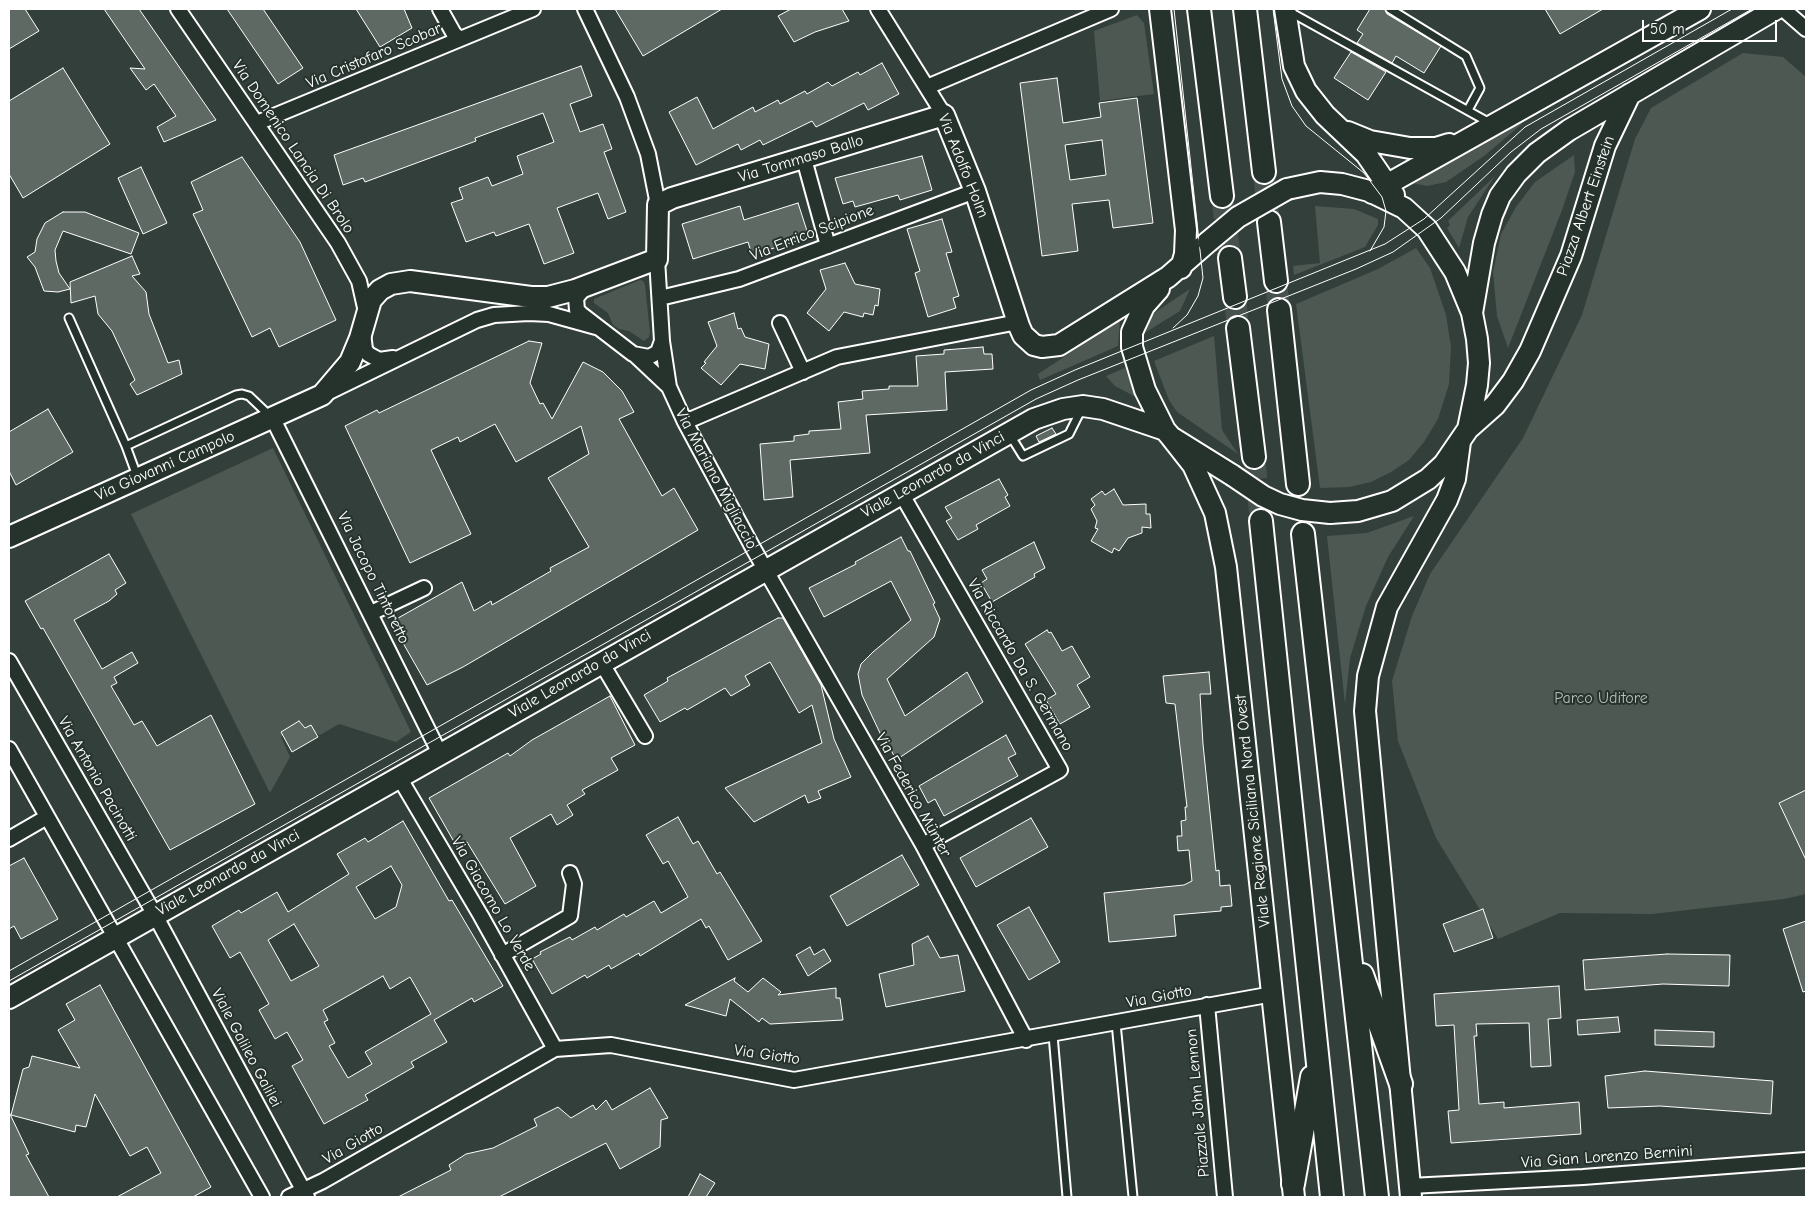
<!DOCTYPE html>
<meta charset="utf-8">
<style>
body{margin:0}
#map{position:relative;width:1815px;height:1206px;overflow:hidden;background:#333f3a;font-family:"Comic Neue",sans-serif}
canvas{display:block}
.frame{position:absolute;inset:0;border:10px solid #fff;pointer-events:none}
.scale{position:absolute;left:1642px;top:20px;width:135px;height:22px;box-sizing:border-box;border:2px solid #fff;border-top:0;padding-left:6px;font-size:15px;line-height:18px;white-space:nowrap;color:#fff;-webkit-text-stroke:4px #26332d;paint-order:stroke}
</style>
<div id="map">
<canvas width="1815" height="1206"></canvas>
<div class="frame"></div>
<div class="scale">50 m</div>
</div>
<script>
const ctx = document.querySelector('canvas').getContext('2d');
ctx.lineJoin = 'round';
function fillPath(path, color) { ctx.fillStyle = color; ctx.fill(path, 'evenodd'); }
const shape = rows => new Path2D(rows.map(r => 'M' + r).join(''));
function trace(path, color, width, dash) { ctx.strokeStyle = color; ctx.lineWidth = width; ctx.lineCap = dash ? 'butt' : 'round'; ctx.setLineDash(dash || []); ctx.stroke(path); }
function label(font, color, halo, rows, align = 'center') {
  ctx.font = font + ' "Comic Neue",sans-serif'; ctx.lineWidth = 4; ctx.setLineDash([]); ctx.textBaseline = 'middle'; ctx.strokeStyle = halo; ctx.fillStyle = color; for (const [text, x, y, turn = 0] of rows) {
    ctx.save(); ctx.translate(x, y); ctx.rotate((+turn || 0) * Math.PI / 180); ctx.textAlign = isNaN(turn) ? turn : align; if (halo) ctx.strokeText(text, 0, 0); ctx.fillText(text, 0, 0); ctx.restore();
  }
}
const green = shape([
 [1137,15,1144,23,1154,94,1100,101,1094,31],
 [1743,53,1783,57,1806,77,1806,894,1784,899,1652,914,1560,913,1498,939,1436,838,1398,741,1392,681,1412,616,1430,574,1523,438,1582,315,1635,139,1651,108],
 [1520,121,1522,124,1484,156,1446,182,1427,186,1412,183],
 [1574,155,1575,172,1562,210,1508,348,1497,316,1493,272,1501,234,1516,207,1535,182],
 [1495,176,1468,217,1459,248,1447,228,1450,225,1448,221],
 [1315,206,1354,209,1378,219,1378,225,1365,247,1294,275,1293,266,1320,263],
 [1416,248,1430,268,1446,315,1451,347,1449,384,1438,419,1424,442,1409,460,1391,472,1371,482,1349,487,1320,488,1296,304,1378,269],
 [640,280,643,281,645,285,650,333,649,337,644,341,629,331,619,329,613,325,608,313,594,303,594,299],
 [1190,289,1180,311,1146,332,1151,317,1157,311],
 [1120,320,1118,346,1040,380,1038,374],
 [1214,336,1222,430,1238,454,1177,412,1169,400,1154,361],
 [1125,368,1136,397,1115,386,1106,376],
 [273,448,411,732,396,742,339,724,320,735,303,725,281,737,290,757,270,793,131,514],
 [1414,516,1388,557,1366,606,1350,658,1345,704,1327,536,1367,533]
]);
const building = shape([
 [9,9,25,9,39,31,9,49,9,9],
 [104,9,139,9,216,120,164,142,157,127,176,116,154,84,146,90,130,68,145,69,104,9],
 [227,9,263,9,303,68,278,84,227,9],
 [356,9,404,9,412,28,380,47,356,9],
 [615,9,722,9,643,56,615,9],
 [791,9,842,9,849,21,815,32,794,42,778,16,791,9],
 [1370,9,1385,9,1387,14,1441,46,1424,73,1396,56,1392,63,1357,43,1363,34,1357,30,1370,9],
 [1545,9,1603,9,1560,34,1545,9],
 [1351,52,1386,72,1368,100,1334,78,1351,52],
 [882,63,899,94,868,110,864,103,816,127,812,121,763,145,760,140,741,150,738,144,696,165,669,112,697,97,713,129,753,107,755,112,778,100,780,104,805,91,807,94,828,82,832,86,858,72,860,75,882,63],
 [581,66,592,96,570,104,580,132,603,124,612,149,604,152,626,212,608,219,598,193,557,208,574,253,544,264,529,224,496,236,494,232,466,242,451,203,463,199,459,188,488,177,492,186,523,174,517,156,554,142,543,113,475,138,476,141,365,182,363,178,343,185,334,155,581,66],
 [63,68,110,144,23,198,9,174,9,101,63,68],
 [1057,78,1063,123,1101,117,1099,103,1137,98,1153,223,1113,228,1109,200,1072,204,1078,251,1042,256,1020,83,1057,78],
 [1102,140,1106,175,1070,180,1065,145,1102,140],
 [922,156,932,190,900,200,898,195,855,207,853,201,843,204,835,178,922,156],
 [242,157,300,242,336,320,279,347,270,328,252,337,193,214,203,210,191,182,242,157],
 [141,167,167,223,143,234,118,178,141,167],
 [798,203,809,237,752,255,748,242,693,259,682,224,740,206,744,220,798,203],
 [63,212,85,212,139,233,131,254,63,231,55,250,56,261,59,273,70,289,58,292,44,291,35,267,27,257,35,252,37,239,45,223,63,212],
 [942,219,952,252,946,253,959,296,953,298,956,308,928,317,915,273,920,271,907,229,942,219],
 [132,256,140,274,132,276,146,292,149,314,168,363,179,360,182,374,137,395,130,384,135,380,112,331,98,314,95,296,71,303,70,282,132,256],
 [845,263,855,284,880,289,878,306,875,305,873,315,864,313,863,317,844,312,829,331,807,313,826,289,820,270,845,263],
 [734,313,738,329,741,328,745,337,769,344,765,369,740,364,721,385,701,368,706,363,704,362,717,346,708,322,734,313],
 [529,341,542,343,530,383,540,404,543,403,552,419,583,362,603,372,622,391,634,412,619,419,662,496,674,488,698,530,463,667,427,685,391,622,462,582,474,611,491,601,492,605,551,571,550,568,589,547,548,478,589,454,581,426,516,462,495,424,460,442,458,437,431,450,471,534,410,563,345,426,377,410,379,413,529,341],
 [983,347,984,354,992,354,993,369,945,372,947,410,866,415,870,453,790,460,793,497,764,500,760,444,794,441,794,436,809,434,809,431,841,429,838,402,863,399,862,391,889,389,889,386,918,386,916,356,944,354,944,350,983,347],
 [48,409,73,452,16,485,9,471,9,432,48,409],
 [1052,428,1056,434,1039,442,1036,436,1052,428],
 [999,479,1008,495,1005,497,1010,506,976,525,978,529,958,540,946,521,952,518,945,507,999,479],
 [1114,489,1123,505,1146,504,1146,514,1150,514,1151,528,1142,527,1142,533,1128,538,1119,551,1114,548,1112,553,1091,541,1098,529,1095,528,1097,521,1091,509,1095,505,1091,499,1102,491,1105,495,1114,489],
 [901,537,908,551,910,551,935,603,933,604,940,619,934,637,887,679,905,716,967,672,983,702,896,760,890,748,888,750,862,695,858,674,861,664,873,652,911,620,891,581,824,617,809,588,856,564,855,562,901,537],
 [1034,542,1045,568,1034,574,1035,577,992,602,981,583,987,579,982,570,1034,542],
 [109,554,126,583,115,590,117,594,109,601,74,620,102,669,132,652,138,663,114,677,117,683,111,686,134,725,142,721,157,746,211,715,255,804,170,850,43,628,41,629,25,601,109,554],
 [778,618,783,618,821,685,834,739,851,777,818,791,821,798,808,803,805,795,754,822,725,788,822,743,812,705,799,713,770,662,745,676,750,685,731,696,725,688,687,710,685,708,660,722,644,695,668,681,667,678,778,618],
 [1047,630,1049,633,1051,632,1062,651,1072,646,1090,677,1077,685,1090,707,1060,724,1046,700,1056,694,1025,644,1047,630],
 [1209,672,1211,694,1200,694,1203,744,1216,871,1219,870,1220,886,1230,885,1232,906,1221,907,1221,911,1174,915,1176,936,1109,942,1104,893,1184,885,1192,881,1189,850,1178,851,1177,836,1182,836,1181,821,1186,820,1185,807,1187,807,1175,704,1166,703,1163,676,1209,672],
 [610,696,635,745,611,758,618,770,582,790,585,794,567,805,573,815,557,825,551,814,510,838,536,886,505,904,467,842,457,847,429,798,508,753,510,756,532,740,610,696],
 [299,721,305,728,311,725,318,737,292,752,281,732,299,721],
 [1006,735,1016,754,1008,758,1018,776,944,816,935,799,928,803,919,786,1006,735],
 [1806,790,1806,860,1779,803,1806,790],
 [678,817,693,844,698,841,717,874,720,872,762,941,728,960,709,926,706,928,701,919,640,956,639,953,611,969,609,965,587,978,585,975,552,994,532,959,541,954,540,952,570,937,572,940,595,927,597,930,624,914,626,917,654,901,661,913,688,897,668,861,663,864,646,835,678,817],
 [1031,818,1048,847,976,887,960,858,1031,818],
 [403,821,449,901,452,900,503,986,474,1002,472,998,434,1020,447,1042,411,1062,414,1067,365,1095,368,1100,324,1124,292,1066,303,1060,287,1032,275,1039,259,1010,269,1004,240,952,230,958,212,926,239,910,241,913,277,892,288,912,349,874,337,854,365,838,368,842,403,821],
 [391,866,402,885,396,907,375,919,356,887,391,866],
 [294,924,319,966,291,981,268,940,294,924],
 [383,976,390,989,410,977,431,1014,365,1052,372,1064,348,1078,329,1046,335,1043,324,1022,328,1020,323,1010,383,976],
 [902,855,919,885,847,926,830,896,902,855],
 [24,858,58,919,21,939,14,926,9,929,9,866,24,858],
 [1029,907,1060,962,1029,980,997,925,1029,907],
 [1483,909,1493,938,1454,952,1443,924,1483,909],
 [1806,921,1806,991,1803,992,1783,929,1806,921],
 [928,936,940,958,958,955,965,991,886,1007,879,974,914,965,912,944,928,936],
 [810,947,814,955,824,949,831,961,808,976,796,955,810,947],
 [1667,954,1730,955,1729,986,1663,984,1585,990,1583,960,1667,954],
 [735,978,734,981,748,992,763,978,781,992,778,995,836,988,836,998,840,998,843,1020,770,1024,762,1018,759,1022,730,999,726,1016,685,1005,735,978],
 [100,985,211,1187,193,1197,117,1197,161,1173,147,1147,130,1156,95,1094,86,1127,76,1125,75,1132,11,1115,23,1069,29,1067,32,1056,80,1068,58,1030,75,1020,66,1004,100,985],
 [1559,986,1561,1018,1548,1019,1551,1066,1531,1067,1529,1023,1476,1024,1477,1036,1474,1036,1479,1104,1504,1102,1504,1108,1579,1102,1581,1134,1451,1143,1448,1111,1459,1110,1454,1025,1436,1026,1434,994,1559,986],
 [1618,1017,1620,1032,1578,1035,1577,1020,1618,1017],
 [1655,1030,1714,1032,1714,1047,1655,1045,1655,1030],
 [1645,1071,1773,1081,1771,1114,1660,1106,1608,1108,1605,1076,1645,1071],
 [650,1088,668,1118,661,1120,660,1147,620,1169,606,1143,499,1197,398,1197,451,1170,449,1165,466,1154,493,1148,537,1126,534,1119,558,1107,571,1118,593,1105,596,1110,606,1100,612,1110,650,1088],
 [9,1112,29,1154,26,1155,49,1197,9,1197,9,1112],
 [700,1174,715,1183,706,1197,688,1197,700,1174]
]);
const primaryTunnel = shape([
 [1264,172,1269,221],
 [1222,196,1230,258],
 [1276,281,1279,310],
 [1235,297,1238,328],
 [1254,457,1261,521]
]);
const lane = shape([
 [1390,9,1466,56,1480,88,1468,110],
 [1290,12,1490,123],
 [69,318,126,446,137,476],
 [1010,435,1023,456,1069,434,1081,410],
 [126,446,236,395,242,394,249,396,271,417],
 [1116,1023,1133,1197],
 [1053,1035,1067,1197]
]);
const street = shape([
 [178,9,338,243,359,281,366,312],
 [440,9,454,34,460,39],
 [585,9,627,97,648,154,658,205],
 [878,9,944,115],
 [1783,9,1806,29],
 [927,87,1111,9],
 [257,123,533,9],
 [804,159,828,246],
 [586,286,576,298,577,310,581,314,633,354,649,357,658,352,662,341,657,259],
 [660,298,739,279,975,191],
 [780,323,803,372],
 [363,333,365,349,368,354,379,360,393,358],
 [662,341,669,387,685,422,753,548,923,845,1026,1040],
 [635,355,669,387],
 [327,393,477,320,494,315,529,313,549,314,596,327],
 [273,419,440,754],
 [685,422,837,357,1018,322],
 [901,493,1060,770,923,845],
 [371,613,424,588],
 [9,661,155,915,307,1197],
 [601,662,645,736],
 [9,749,262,1197],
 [399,777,481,916,555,1049],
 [9,839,47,817],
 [502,955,570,916,574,884,570,873],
 [1207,1005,1225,1197],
 [1410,1186,1583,1177,1806,1160],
 [289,1197,323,1181,555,1049,611,1045,794,1080,1273,994]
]);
const secondary = shape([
 [1160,9,1186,230,1185,254,1181,268],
 [1285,9,1294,66,1306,91,1325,115,1366,154,1394,195],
 [1348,132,1370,141,1410,148,1436,148,1449,144],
 [1287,189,1320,182,1342,184,1369,191,1404,208,1427,229,1455,272,1472,313,1477,339,1479,363,1477,385,1468,429,1444,464,1428,479,1392,501,1358,511,1330,513],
 [1372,193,1700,9],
 [1159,289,1144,306,1132,332,1132,347,1145,390,1165,430,1171,437,1232,475],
 [1472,313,1484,243,1492,215,1500,196,1516,174,1537,153,1569,130,1776,9],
 [1468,429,1495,405,1513,381,1530,351,1571,256,1605,146,1630,94],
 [1171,437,1193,465,1215,513,1226,567,1294,1197],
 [9,537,322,395,350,362,360,338,371,300,380,290,391,284,410,281,531,297,548,297,575,290,657,259,658,205,672,198,944,115,975,191,1019,326,1023,335,1034,345,1042,347,1059,345,1168,277,1208,242],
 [9,998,1034,419,1063,409,1083,406,1103,409,1165,430],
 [1411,1197,1365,711,1368,676,1387,607,1447,500,1455,479,1460,442]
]);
const primary = shape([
 [1199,9,1222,196],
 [1245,9,1264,172],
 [1269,222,1276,281],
 [1230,258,1235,297],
 [1279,310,1298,484],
 [1238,328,1254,457],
 [1261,521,1332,1197],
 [1303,534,1377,1197],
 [1362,975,1401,1084],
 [1293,1184,1312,1077]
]);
const tram = shape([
 [1273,9,1282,79,1292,106,1306,126,1364,173,1382,197,1386,211,1384,227,1370,251],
 [1173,328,1187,315,1198,296,1203,278,1174,9],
 [9,971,1031,390,1075,370,1385,244,1424,219,1525,127,1732,9],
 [9,981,1036,399,1078,380,1356,269,1393,252,1441,218,1511,152,1541,129,1752,9]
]);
const secondaryBridge = shape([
 [1208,242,1238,217,1287,189],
 [1232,475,1263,496,1280,504,1302,510,1330,513]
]);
const streetNames = [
 ["Via Cristofaro Scobar",374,56,-23],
 ["Via Domenico Lancia Di Brolo",293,147,56],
 ["Via Tommaso Ballo",801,159,-17],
 ["Via Adolfo Holm",963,166,68],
 ["Piazza Albert Einstein",1586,206,-71],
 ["Via Errico Scipione",812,233,-21],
 ["Via Giovanni Campolo",165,466,-24],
 ["Viale Leonardo da Vinci",933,475,-29],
 ["Via Mariano Migliaccio",716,479,62],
 ["Via Jacopo Tintoretto",373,578,64],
 ["Via Riccardo Da S. Germano",1020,665,60],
 ["Viale Leonardo da Vinci",580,674,-30],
 ["Via Antonio Pacinotti",97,779,60],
 ["Via Federico Münter",913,795,61],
 ["Viale Regione Siciliana Nord Ovest",1253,811,-96],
 ["Viale Leonardo da Vinci",228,873,-29],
 ["Via Giacomo Lo Verde",493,904,60],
 ["Via Giotto",1159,997,-11],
 ["Viale Galileo Galilei",246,1048,62],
 ["Via Giotto",767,1055,8],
 ["Piazzale John Lennon",1198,1103,-95],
 ["Via Giotto",353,1144,-30],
 ["Via Gian Lorenzo Bernini",1607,1157,-4]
];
const parkNames = [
 ["Parco Uditore",1601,698]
];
fillPath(green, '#4d5853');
fillPath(building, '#5f6964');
trace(building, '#fff', 1);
trace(primaryTunnel, '#47524e', 22, [22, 11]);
trace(lane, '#fff', 11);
trace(street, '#fff', 18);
trace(secondary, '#fff', 24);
trace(primary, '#fff', 26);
trace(lane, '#26332d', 7);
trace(street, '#26332d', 14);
trace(secondary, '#26332d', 20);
trace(primary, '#26332d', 22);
trace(tram, '#fff', 1);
trace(secondaryBridge, '#fff', 24, []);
trace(secondaryBridge, '#26332d', 20);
label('16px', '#fff', '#26332d', streetNames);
label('16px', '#b8bcba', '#26332d', parkNames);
</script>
